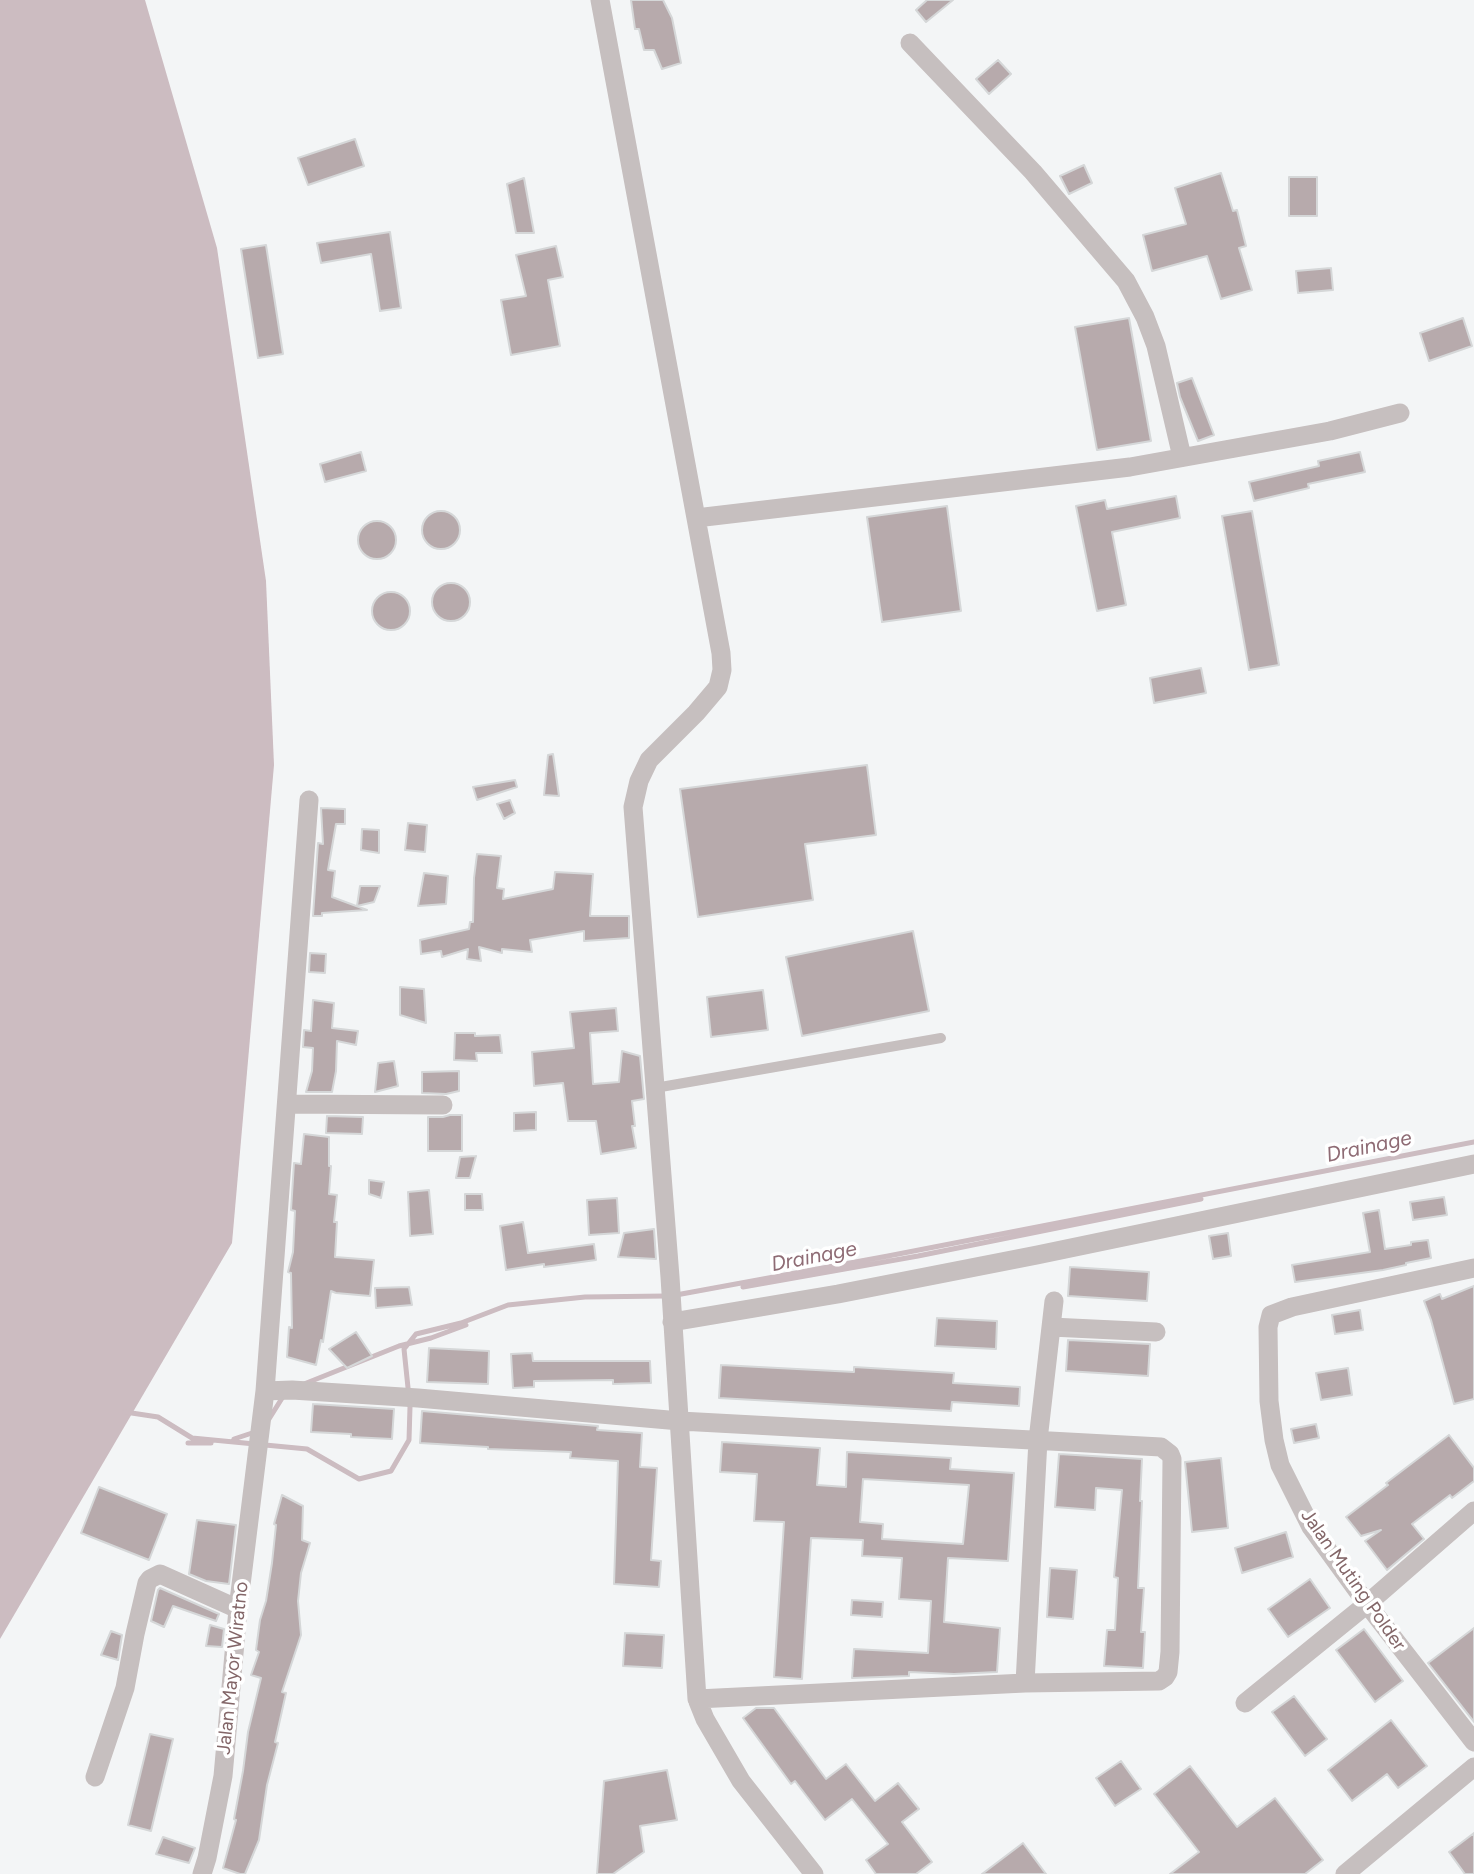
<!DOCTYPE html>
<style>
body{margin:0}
canvas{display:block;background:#f3f5f6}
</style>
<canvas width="1474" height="1874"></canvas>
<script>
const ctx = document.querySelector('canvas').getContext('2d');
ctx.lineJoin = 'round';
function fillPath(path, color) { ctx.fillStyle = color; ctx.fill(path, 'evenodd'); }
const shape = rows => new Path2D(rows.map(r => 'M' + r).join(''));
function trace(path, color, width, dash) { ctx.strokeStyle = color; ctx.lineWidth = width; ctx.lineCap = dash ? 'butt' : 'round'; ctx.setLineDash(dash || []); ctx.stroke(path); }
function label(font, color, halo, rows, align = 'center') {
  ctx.font = font + ' Figtree,sans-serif'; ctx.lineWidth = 7; ctx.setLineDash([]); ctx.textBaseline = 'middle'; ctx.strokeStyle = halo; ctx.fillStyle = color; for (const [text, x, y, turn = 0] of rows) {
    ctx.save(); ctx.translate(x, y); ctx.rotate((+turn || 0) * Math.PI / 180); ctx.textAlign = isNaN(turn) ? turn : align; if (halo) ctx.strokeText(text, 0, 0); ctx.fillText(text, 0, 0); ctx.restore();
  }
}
const water = shape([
 [0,0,145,0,217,248,266,581,274,765,232,1243,0,1639]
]);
const stream = shape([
 [743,1287,918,1256,1201,1199],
 [676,1295,888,1256,1474,1142],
 [304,1384,399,1346,431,1338,466,1325],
 [125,1412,158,1417,192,1438,307,1449,359,1479,391,1471,409,1440,410,1407,404,1349,416,1334,461,1323,508,1305,585,1297,666,1296],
 [269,1419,284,1395],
 [234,1439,255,1432],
 [188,1443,211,1443]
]);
const building = shape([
 [631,0,663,0,672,18,681,63,662,69,654,50,644,50,639,29,635,29,631,0],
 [927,0,953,0,926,22,916,10,927,0],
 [998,60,1011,74,989,94,976,79,998,60],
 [355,139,364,166,308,185,298,158,355,139],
 [1084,165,1092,183,1069,194,1060,176,1084,165],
 [1221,173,1233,211,1237,210,1246,246,1239,248,1252,290,1221,299,1207,256,1152,271,1143,235,1186,224,1175,188,1221,173],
 [1289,177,1317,177,1317,216,1289,216,1289,177],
 [524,178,534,233,516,233,507,184,524,178],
 [390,232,401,308,380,311,371,254,321,263,317,243,390,232],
 [266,245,283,354,258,358,241,249,266,245],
 [556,246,563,277,548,280,560,346,511,355,501,300,526,296,516,255,556,246],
 [1331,268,1333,290,1298,293,1296,271,1331,268],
 [1129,318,1151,441,1097,450,1075,327,1129,318],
 [1463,318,1472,346,1429,361,1420,333,1463,318],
 [1192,378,1214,435,1198,441,1180,397,1177,383,1192,378],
 [361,452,366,471,325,482,320,464,361,452],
 [1360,452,1365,472,1308,484,1309,488,1254,501,1249,482,1319,466,1318,461,1360,452],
 [1176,496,1180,518,1112,532,1126,605,1097,611,1076,506,1105,500,1107,509,1176,496],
 [947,506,961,611,882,622,867,517,947,506],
 [1252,511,1279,665,1249,670,1222,516,1252,511],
 '422 530a19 19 0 1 1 38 0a19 19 0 1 1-38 0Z',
 '358 540a19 19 0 1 1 38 0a19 19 0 1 1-38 0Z',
 '432 602a19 19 0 1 1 38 0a19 19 0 1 1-38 0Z',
 '372 611a19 19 0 1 1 38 0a19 19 0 1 1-38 0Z',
 [1201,668,1206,693,1154,703,1150,678,1201,668],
 [553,754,559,796,544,795,548,755,553,754],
 [867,765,876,835,805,844,813,900,698,917,680,789,867,765],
 [515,780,517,787,477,800,473,787,515,780],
 [510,800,515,813,504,819,497,804,510,800],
 [321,808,345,809,345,824,336,824,328,870,335,871,332,897,367,910,322,913,322,916,313,916,318,843,323,844,321,808],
 [408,823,427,825,425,852,405,850,408,823],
 [362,829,379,830,379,853,361,850,362,829],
 [477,854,501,856,497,888,504,889,503,899,553,889,555,872,593,874,590,916,629,916,629,938,584,941,584,931,530,940,532,952,502,949,502,953,479,947,481,961,467,959,468,949,442,957,441,951,421,954,420,940,469,929,470,922,473,922,474,878,477,854],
 [424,873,448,876,446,904,418,906,424,873],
 [360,886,380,886,374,902,357,906,360,886],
 [913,931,929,1011,802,1036,786,957,913,931],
 [310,953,326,954,325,973,309,972,310,953],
 [400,987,424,989,426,1023,400,1015,400,987],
 [763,990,768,1030,711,1037,707,997,763,990],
 [313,1000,334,1003,332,1028,358,1031,356,1045,337,1041,336,1071,332,1092,306,1092,312,1071,313,1048,303,1047,304,1030,311,1031,313,1000],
 [616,1008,618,1031,590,1033,593,1084,619,1082,622,1051,640,1056,644,1099,632,1101,635,1126,632,1126,636,1148,601,1154,596,1121,568,1121,563,1083,534,1086,532,1052,574,1048,570,1012,616,1008],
 [455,1033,475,1033,475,1036,500,1035,502,1053,476,1053,477,1061,454,1060,455,1033],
 [394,1061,398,1086,375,1092,378,1063,394,1061],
 [459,1071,459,1091,446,1094,422,1093,422,1072,459,1071],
 [536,1112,536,1130,514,1131,514,1113,536,1112],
 [450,1115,462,1115,462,1151,428,1151,428,1117,443,1117,450,1115],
 [327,1116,363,1117,362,1134,326,1133,327,1116],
 [304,1134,329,1137,329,1166,331,1166,329,1194,337,1195,334,1222,337,1222,335,1257,374,1260,370,1296,336,1293,331,1291,323,1342,321,1340,316,1365,287,1357,289,1327,292,1328,291,1273,288,1272,293,1252,295,1211,291,1210,294,1163,301,1164,304,1134],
 [476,1156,470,1178,456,1178,460,1157,476,1156],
 [369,1180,384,1182,381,1198,369,1194,369,1180],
 [429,1190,433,1234,410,1236,408,1192,429,1190],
 [465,1194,482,1194,483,1210,465,1210,465,1194],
 [1444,1197,1447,1215,1413,1220,1410,1202,1444,1197],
 [617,1198,619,1233,589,1235,587,1200,617,1198],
 [1379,1210,1385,1249,1411,1245,1411,1242,1428,1240,1431,1258,1406,1263,1406,1265,1383,1270,1295,1282,1292,1265,1370,1252,1363,1213,1379,1210],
 [523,1222,528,1253,594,1244,596,1260,544,1267,544,1264,506,1270,500,1226,523,1222],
 [654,1229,656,1259,618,1257,624,1233,654,1229],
 [1228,1233,1231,1256,1213,1259,1209,1236,1228,1233],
 [1070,1267,1149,1272,1147,1301,1068,1296,1070,1267],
 [1474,1286,1474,1399,1454,1404,1431,1320,1424,1301,1440,1294,1442,1299,1474,1286],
 [409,1287,412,1305,376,1308,375,1288,409,1287],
 [1360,1310,1363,1330,1335,1334,1332,1315,1360,1310],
 [937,1318,997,1321,996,1349,935,1346,937,1318],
 [356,1332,372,1356,347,1368,329,1349,356,1332],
 [1068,1340,1150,1344,1148,1376,1066,1371,1068,1340],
 [429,1348,489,1351,488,1384,427,1382,429,1348],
 [532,1353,533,1361,650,1361,651,1383,613,1384,613,1380,534,1381,534,1387,513,1388,511,1354,532,1353],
 [721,1365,854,1372,854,1367,954,1373,953,1383,1020,1387,1019,1406,952,1402,951,1411,719,1398,721,1365],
 [1348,1368,1352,1395,1321,1400,1316,1373,1348,1368],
 [313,1404,394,1409,392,1439,351,1437,351,1434,311,1432,313,1404],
 [422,1411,598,1426,597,1430,642,1433,640,1467,657,1468,651,1560,661,1561,659,1587,614,1584,618,1461,570,1458,571,1452,488,1449,488,1447,420,1443,422,1411],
 [1316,1424,1319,1438,1294,1443,1291,1429,1316,1424],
 [1449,1435,1474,1468,1474,1481,1452,1498,1450,1495,1412,1524,1424,1539,1387,1570,1365,1541,1381,1530,1361,1536,1346,1517,1388,1485,1386,1483,1449,1435],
 [722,1442,820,1448,817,1485,846,1487,847,1452,951,1458,950,1469,1014,1473,1008,1561,948,1558,944,1622,1000,1628,997,1672,954,1674,909,1672,909,1676,852,1678,854,1649,928,1653,931,1601,899,1599,902,1558,862,1556,863,1540,811,1538,802,1679,774,1677,784,1522,754,1521,757,1474,720,1472,722,1442],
 [863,1479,969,1485,963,1544,882,1539,883,1524,860,1522,863,1479],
 [1059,1454,1142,1459,1140,1501,1142,1501,1138,1588,1144,1588,1141,1632,1145,1632,1143,1668,1104,1666,1107,1630,1115,1630,1118,1578,1114,1577,1122,1490,1096,1488,1095,1510,1055,1507,1059,1454],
 [1221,1458,1228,1528,1192,1532,1185,1462,1221,1458],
 [99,1487,167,1514,149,1560,81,1533,99,1487],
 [282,1495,303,1506,302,1540,310,1543,301,1573,298,1601,301,1635,282,1692,286,1693,275,1742,278,1743,267,1785,259,1840,245,1874,240,1874,223,1868,236,1820,234,1819,243,1771,248,1732,261,1678,251,1675,259,1652,256,1650,260,1620,266,1601,272,1563,276,1525,274,1524,282,1495],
 [197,1520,236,1525,229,1584,206,1581,189,1574,197,1520],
 [1286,1532,1293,1557,1242,1573,1235,1548,1286,1532],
 [1050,1568,1077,1570,1073,1619,1047,1617,1050,1568],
 [1310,1579,1330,1608,1288,1637,1268,1609,1310,1579],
 [160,1588,219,1614,216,1621,173,1606,164,1627,151,1621,158,1590,160,1588],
 [852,1600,883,1602,882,1617,851,1615,852,1600],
 [210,1625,224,1629,222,1647,206,1646,210,1625],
 [1474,1628,1474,1722,1428,1663,1474,1628],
 [1364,1629,1403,1681,1375,1702,1336,1650,1364,1629],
 [111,1631,122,1635,118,1660,101,1655,111,1631],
 [625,1633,664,1635,662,1668,623,1666,625,1633],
 [1294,1696,1327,1739,1305,1756,1272,1712,1294,1696],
 [756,1708,774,1708,826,1779,846,1764,875,1801,898,1783,919,1809,902,1822,932,1862,916,1874,876,1874,866,1860,888,1844,852,1799,825,1820,795,1781,791,1784,743,1718,756,1708],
 [1391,1720,1427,1766,1398,1788,1387,1774,1352,1801,1328,1770,1391,1720],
 [150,1734,173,1739,151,1831,128,1825,150,1734],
 [1121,1761,1141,1789,1115,1806,1096,1778,1121,1761],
 [1190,1766,1237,1827,1275,1798,1323,1860,1305,1874,1170,1874,1199,1852,1154,1794,1190,1766],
 [667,1770,677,1820,640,1826,644,1852,613,1874,597,1874,604,1781,667,1770],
 [1474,1833,1474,1874,1465,1874,1449,1852,1474,1833],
 [163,1837,195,1848,189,1863,156,1854,163,1837],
 [1023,1843,1046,1874,982,1874,1023,1843]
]);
const lane = shape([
 [655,1088,941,1038]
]);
const street = shape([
 [600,0,721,653,722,670,718,687,696,713,649,760,639,781,633,807,670,1277,697,1699,705,1719,741,1781,814,1874],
 [910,43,1033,172,1126,281,1145,317,1156,346,1182,457],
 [696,518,1130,467,1330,431,1400,413],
 [287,1104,443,1105],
 [1474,1268,1292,1307,1271,1315,1268,1327,1269,1401,1274,1440,1280,1465,1311,1527,1367,1604,1474,1742],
 [672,1322,838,1294,1037,1255,1474,1164],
 [1051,1327,1156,1332],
 [265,1391,292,1390,418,1398,680,1421,1161,1447,1170,1454,1172,1459,1170,1652,1168,1672,1165,1677,1159,1681,1025,1683,697,1699],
 [1025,1683,1038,1440,1054,1301],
 [1245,1703,1367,1604,1474,1511],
 [95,1777,125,1688,135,1634,147,1583,150,1579,160,1574,238,1609],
 [202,1874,207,1858,223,1776,238,1609,265,1391,309,800],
 [1345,1874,1474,1767]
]);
const streetNames = [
 ["Jalan Muting Polder",1353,1580,55],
 ["Jalan Mayor Wiratno",233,1668,-84]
];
const waterNames = [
 ["Drainage",1369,1147,-12],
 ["Drainage",814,1257,-11]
];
fillPath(water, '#ccbcc1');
trace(stream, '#ccbcc1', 5);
fillPath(building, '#b7aaac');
trace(building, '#d5d7d8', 2);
trace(lane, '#c6bfbf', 10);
trace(street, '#c6bfbf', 19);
label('19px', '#836668', '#fff', streetNames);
label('italic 21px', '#8e6b74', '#fff', waterNames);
</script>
